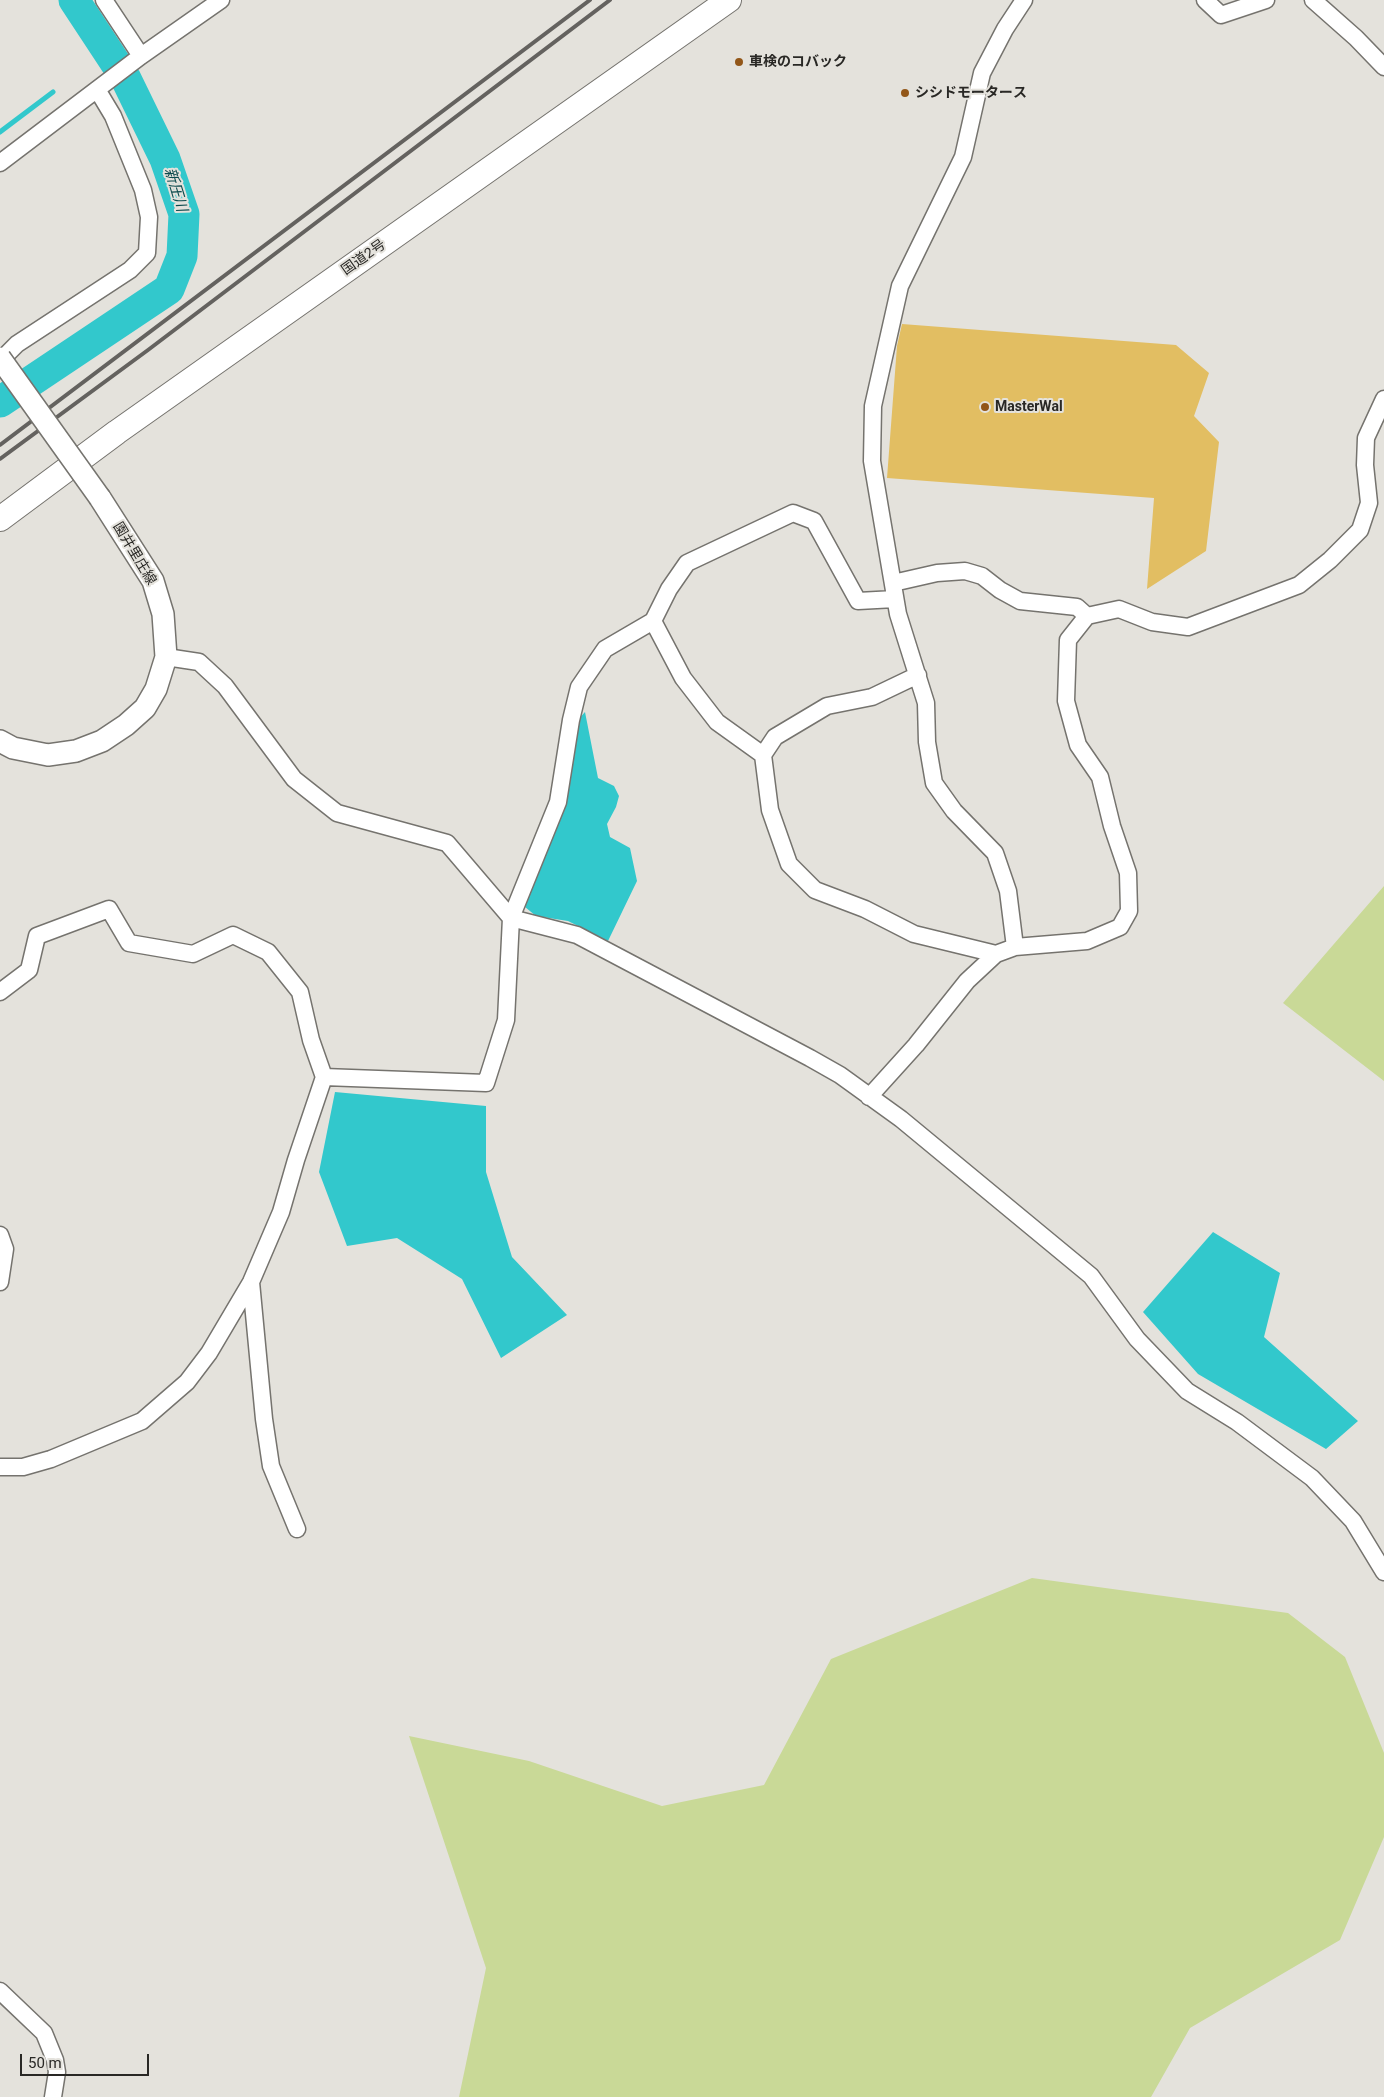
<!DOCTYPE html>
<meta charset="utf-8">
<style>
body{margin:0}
#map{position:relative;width:1384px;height:2097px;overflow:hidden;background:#e4e2dc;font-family:Roboto,sans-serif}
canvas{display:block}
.scale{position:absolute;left:20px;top:2054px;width:129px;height:22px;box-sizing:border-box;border:2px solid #292825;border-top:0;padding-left:6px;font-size:15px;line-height:18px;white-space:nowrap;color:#292825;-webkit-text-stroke:4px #e4e2dc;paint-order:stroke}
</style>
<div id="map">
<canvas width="1384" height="2097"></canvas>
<div class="scale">50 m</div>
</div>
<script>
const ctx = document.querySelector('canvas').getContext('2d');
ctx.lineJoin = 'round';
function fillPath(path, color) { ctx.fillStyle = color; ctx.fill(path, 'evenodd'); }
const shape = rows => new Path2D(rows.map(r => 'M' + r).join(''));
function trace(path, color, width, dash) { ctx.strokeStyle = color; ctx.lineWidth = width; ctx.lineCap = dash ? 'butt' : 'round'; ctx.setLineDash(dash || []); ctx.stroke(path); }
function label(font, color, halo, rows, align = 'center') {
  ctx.font = font + ' Roboto,"Noto Sans JP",sans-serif'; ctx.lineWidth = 4; ctx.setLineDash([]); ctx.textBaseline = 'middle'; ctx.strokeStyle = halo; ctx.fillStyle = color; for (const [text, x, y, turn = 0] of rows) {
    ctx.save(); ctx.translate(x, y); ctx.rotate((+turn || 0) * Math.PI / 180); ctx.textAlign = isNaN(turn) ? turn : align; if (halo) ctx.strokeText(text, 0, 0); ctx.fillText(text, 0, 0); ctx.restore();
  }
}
const green = shape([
 [1384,886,1384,1081,1283,1003],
 [1032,1578,1288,1613,1345,1657,1384,1753,1384,1837,1340,1940,1190,2028,1151,2097,459,2097,486,1968,409,1736,529,1761,662,1806,764,1785,831,1659]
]);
const water = shape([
 [585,712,598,778,614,786,619,796,616,807,607,824,610,837,630,848,637,881,608,941,568,921,536,916,525,907,555,827,576,722],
 [335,1092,486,1106,486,1172,512,1257,567,1315,501,1358,462,1279,397,1238,347,1246,319,1172],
 [1213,1232,1280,1273,1264,1337,1358,1421,1326,1449,1198,1374,1143,1312]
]);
const stream = shape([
 [0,132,53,92]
]);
const river = shape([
 [0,402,169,289,182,256,184,214,165,159,126,79,74,0]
]);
const building = shape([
 [902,324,1176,345,1209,373,1194,416,1219,442,1206,551,1147,589,1154,498,887,478,897,346]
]);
const minor = shape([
 [104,0,141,56],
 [1205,0,1221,15,1266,0],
 [1313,0,1356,38,1384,67],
 [0,163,141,56,221,0],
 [0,361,17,344,130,270,147,253,149,217,143,190,113,116,98,91],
 [893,583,937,573,965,571,982,576,1000,590,1020,601,1077,607,1087,616],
 [653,621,683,678,717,722,763,755],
 [166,657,199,662,225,686,294,779,337,813,447,843,511,918,577,935,810,1058,840,1075,901,1119,1091,1276,1137,1339,1187,1391,1237,1422,1312,1478,1353,1521,1384,1572],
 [918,675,872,697,827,706,775,737,763,755,770,810,789,864,815,890,865,909,914,934,996,954],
 [1015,947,1008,891,995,853,954,811,934,783,927,742,926,703,898,614,872,461,873,406,900,286,963,157,982,73,1005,29,1024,0],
 [0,992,29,970,37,936,109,909,129,943,193,954,233,935,268,952,300,992,311,1040,324,1077],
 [869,1097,916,1045,967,981,996,954,1015,947,1087,941,1120,927,1129,911,1128,873,1112,826,1100,777,1078,745,1066,701,1068,640,1087,616,1119,609,1152,622,1188,627,1299,585,1330,560,1360,530,1369,503,1365,465,1366,438,1384,399],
 [0,1235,5,1249,0,1282],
 [251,1282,264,1419,271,1466,297,1529],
 [0,1467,23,1467,51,1459,142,1421,187,1382,209,1353,251,1282,281,1212,296,1160,324,1077,486,1083,506,1020,511,918,558,802,571,720,579,687,605,649,653,621,669,589,687,563,793,513,814,521,858,601,895,599],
 [0,1991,44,2033,55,2060,57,2072,53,2097]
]);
const major = shape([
 [0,741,13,748,48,755,76,751,102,741,126,725,145,708,156,689,166,657,163,614,153,581,100,498]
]);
const highway = shape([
 [0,519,117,432,729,0]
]);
const rail = shape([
 [0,445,590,0],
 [0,459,148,350,610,0]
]);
const majorBridge = shape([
 [0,358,100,498]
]);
const markers = [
 [739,62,5,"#925618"],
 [905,93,5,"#925618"],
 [985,407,5,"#925618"]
];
const poiNames = [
 ["車検のコバック",749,62],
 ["シシドモータース",915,93],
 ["MasterWal",995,407]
];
const streetNames = [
 ["国道2号",364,258,-35],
 ["園井里庄線",134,554,59]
];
const waterNames = [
 ["新圧川",175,190,73]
];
fillPath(green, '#c9d997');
fillPath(water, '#32c8cc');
trace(stream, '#32c8cc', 5);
trace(river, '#32c8cc', 31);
fillPath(building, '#e2be62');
trace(minor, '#75736e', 19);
trace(major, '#75736e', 24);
trace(highway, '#75736e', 26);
trace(minor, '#fff', 16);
trace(major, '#fff', 21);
trace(highway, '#fff', 24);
trace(rail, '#64625f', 4);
trace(majorBridge, '#75736e', 24, []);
trace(majorBridge, '#fff', 21);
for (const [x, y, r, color] of markers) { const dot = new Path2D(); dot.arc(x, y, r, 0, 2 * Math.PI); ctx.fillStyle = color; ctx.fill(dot); trace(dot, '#e4e2dc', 2); }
label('bold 14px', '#292825', '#e4e2dc', poiNames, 'left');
label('14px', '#292825', '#e4e2dc', streetNames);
label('italic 15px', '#0c4b4d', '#e4e2dc', waterNames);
</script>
